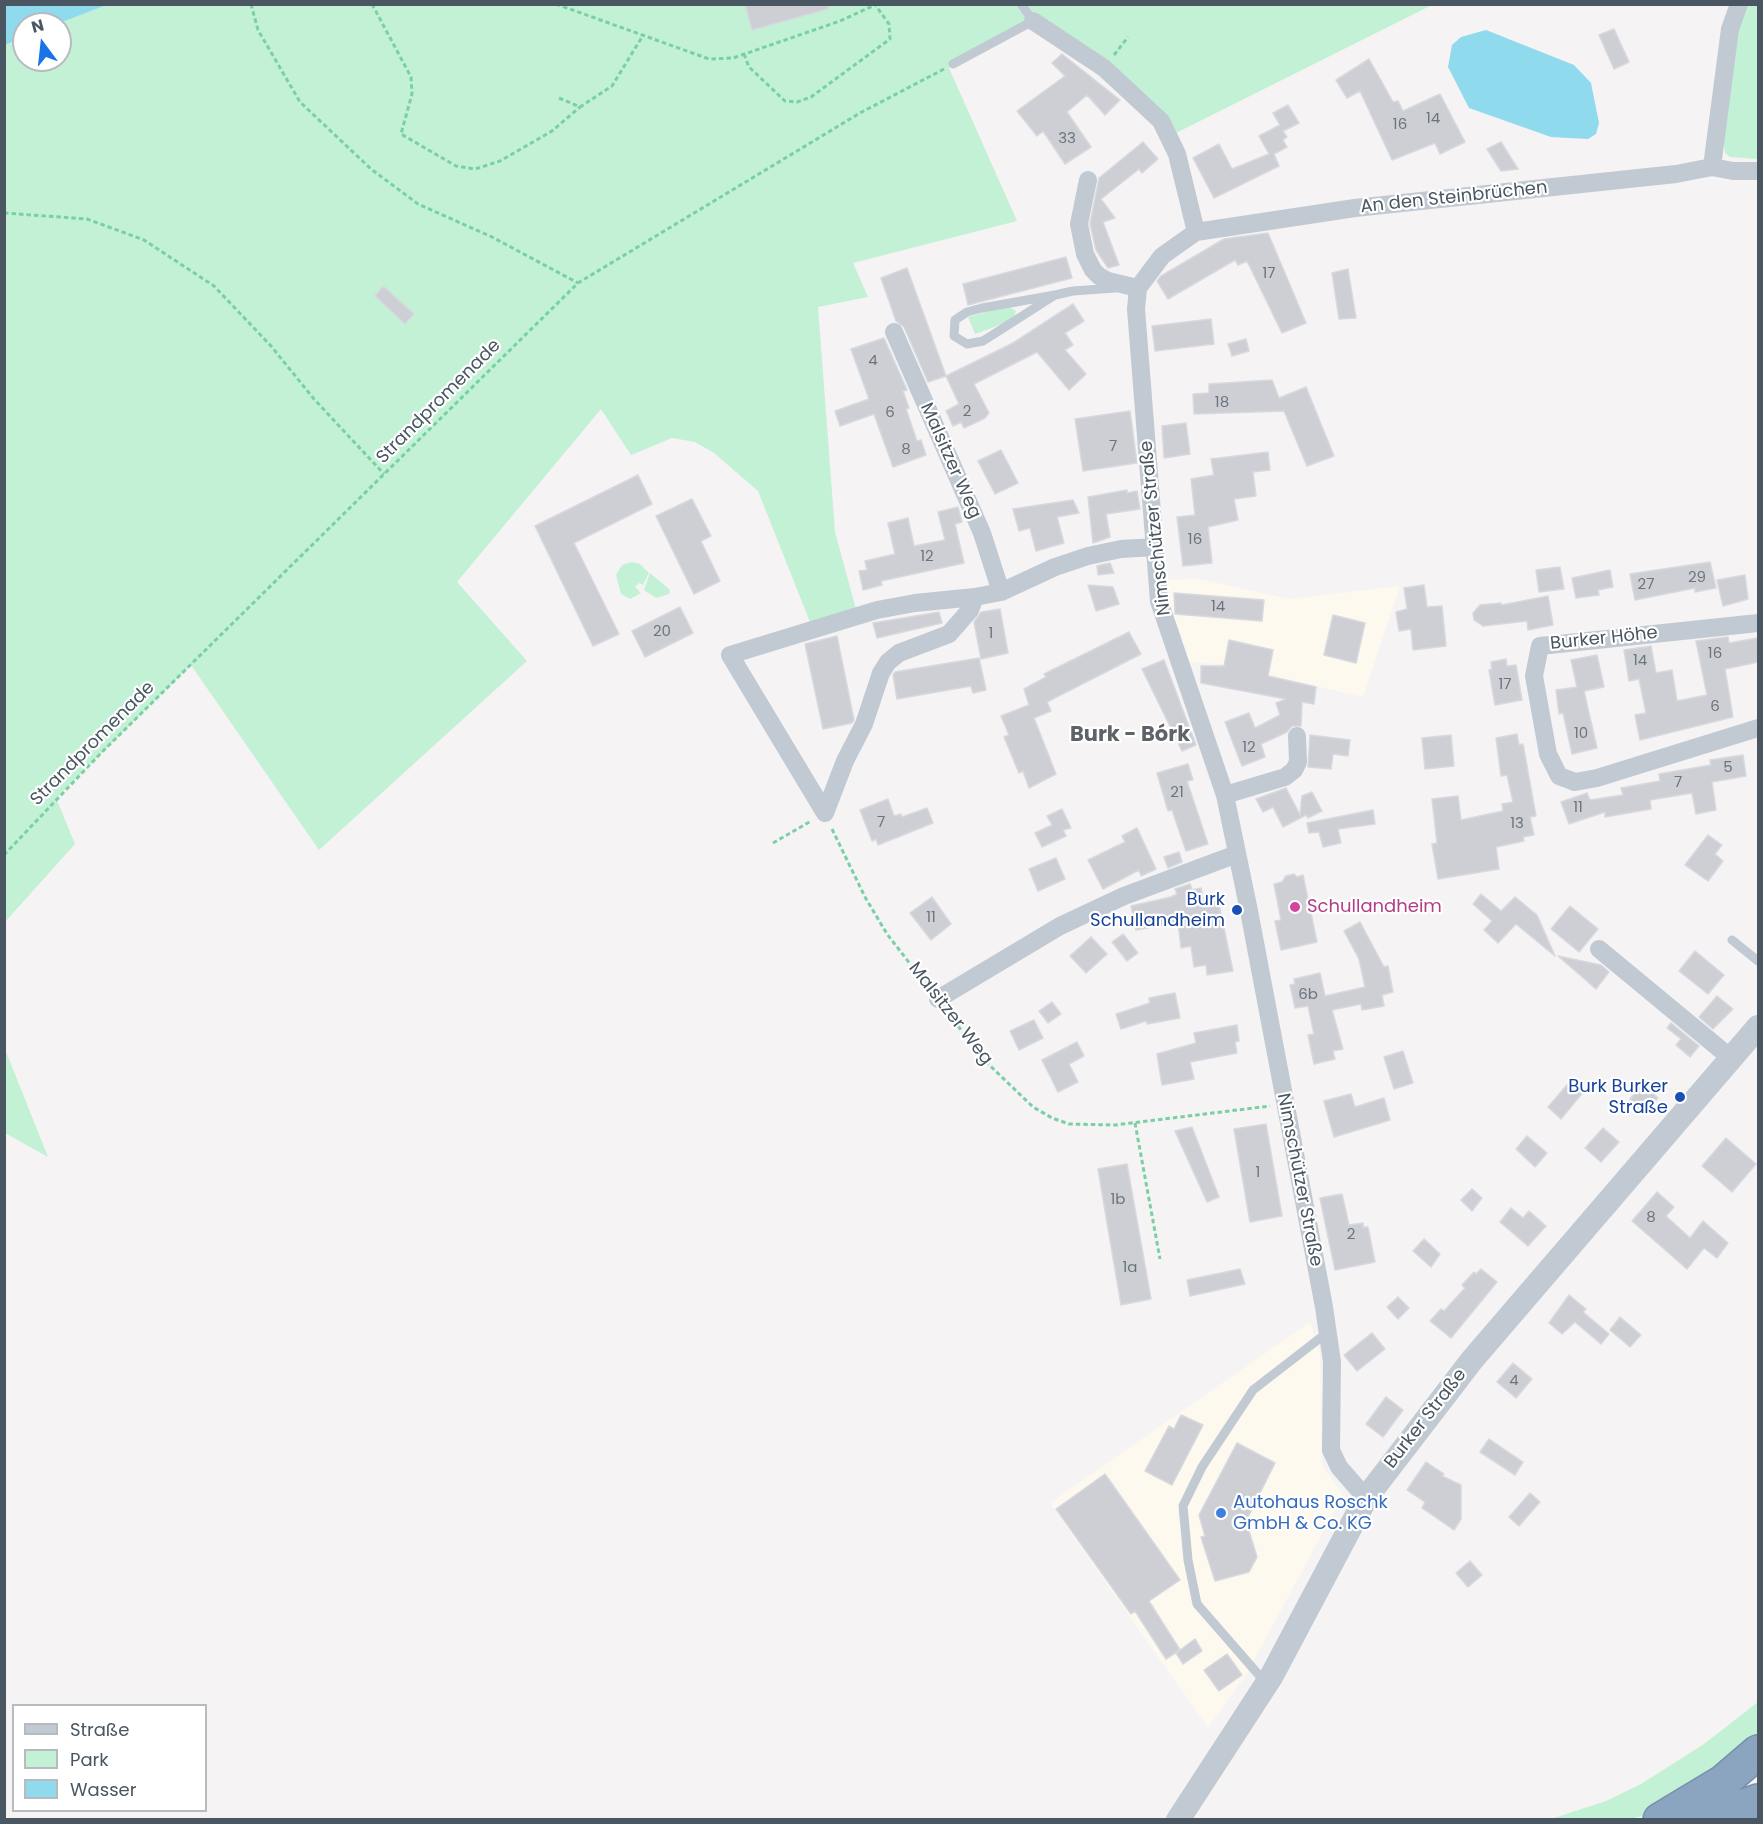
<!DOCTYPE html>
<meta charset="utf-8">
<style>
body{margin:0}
#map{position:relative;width:1763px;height:1824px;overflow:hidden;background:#f5f3f3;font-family:Poppins,sans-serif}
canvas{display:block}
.frame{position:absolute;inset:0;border:6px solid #4a5661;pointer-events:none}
.legend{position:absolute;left:12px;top:1704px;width:195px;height:108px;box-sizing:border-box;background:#fff;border:2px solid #b7bbc0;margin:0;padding:8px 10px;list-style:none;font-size:18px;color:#4a5661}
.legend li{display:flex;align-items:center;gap:12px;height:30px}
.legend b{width:30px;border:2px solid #b7bbc0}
.north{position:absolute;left:12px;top:12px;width:60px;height:60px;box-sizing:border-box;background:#fff;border:2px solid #b7bbc0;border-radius:50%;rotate:345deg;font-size:16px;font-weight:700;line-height:24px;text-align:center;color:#4a5661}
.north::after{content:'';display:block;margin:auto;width:21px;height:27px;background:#1a73e8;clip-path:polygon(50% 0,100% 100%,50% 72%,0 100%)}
</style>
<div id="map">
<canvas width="1763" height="1824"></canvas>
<div class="frame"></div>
<ul class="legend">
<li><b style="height:8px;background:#c1cad2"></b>Straße</li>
<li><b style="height:16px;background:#c3f1d5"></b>Park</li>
<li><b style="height:16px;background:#90daee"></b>Wasser</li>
</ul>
<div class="north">N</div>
</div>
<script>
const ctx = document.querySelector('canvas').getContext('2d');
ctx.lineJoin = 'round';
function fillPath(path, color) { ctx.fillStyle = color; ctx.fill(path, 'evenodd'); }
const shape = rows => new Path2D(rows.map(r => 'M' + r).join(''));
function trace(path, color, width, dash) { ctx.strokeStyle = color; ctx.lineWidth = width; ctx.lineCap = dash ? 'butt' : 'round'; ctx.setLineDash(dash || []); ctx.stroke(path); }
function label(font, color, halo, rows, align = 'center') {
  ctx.font = font + ' Poppins,sans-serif'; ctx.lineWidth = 4.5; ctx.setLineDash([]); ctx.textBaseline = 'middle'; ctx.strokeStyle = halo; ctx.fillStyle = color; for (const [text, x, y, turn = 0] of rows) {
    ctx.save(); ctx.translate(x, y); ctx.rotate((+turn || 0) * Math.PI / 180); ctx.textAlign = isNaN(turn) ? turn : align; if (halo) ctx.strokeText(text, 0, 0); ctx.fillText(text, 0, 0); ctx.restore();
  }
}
const commercial = shape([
 [1199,579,1290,599,1400,586,1363,697,1221,664,1187,662,1175,625,1167,580],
 [1310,1322,1320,1352,1322,1465,1343,1495,1246,1675,1208,1728,1050,1503]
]);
const green = shape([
 [106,4,1432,5,1172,135,1033,21,953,64,949,68,1017,221,853,263,868,297,818,307,835,532,857,613,812,627,758,491,714,453,695,442,672,438,631,455,601,409,457,582,527,661,319,850,191,665,56,798,75,844,5,922,4,45,24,37,24,60,60,60,60,24,57,24],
 [1747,5,1758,5,1758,159,1730,157,1725,153,1723,138,1735,30],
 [1008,306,1016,311,1013,320,975,334,968,317],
 [632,562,640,564,649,573,643,585,639,583,635,587,641,593,630,599,621,594,616,575,622,565],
 [650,573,670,590,669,594,656,598,644,590],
 [5,1049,48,1157,5,1133],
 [1758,1702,1758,1740,1653,1813,1631,1819,1548,1820,1606,1801,1641,1784,1704,1744]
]);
const water = shape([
 [5,4,106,4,106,5,57,24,24,24,24,37,5,45],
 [1486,30,1574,65,1591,83,1599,123,1596,134,1588,139,1551,137,1469,108,1448,67,1452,45,1461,37]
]);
const building = shape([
 [745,4,828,4,828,9,752,30,745,4],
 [1614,29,1629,62,1614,69,1599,35,1614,29],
 [1062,54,1120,100,1105,115,1087,95,1067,112,1091,147,1065,164,1043,131,1037,136,1017,111,1065,76,1052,63,1062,54],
 [1369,59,1393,102,1398,101,1403,111,1440,94,1465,142,1440,154,1435,143,1392,160,1360,91,1347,98,1336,80,1369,59],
 [1288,105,1299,123,1283,131,1287,137,1283,140,1287,147,1274,154,1279,166,1214,198,1193,158,1219,144,1232,169,1269,154,1259,136,1280,125,1273,113,1288,105],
 [1143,142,1158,159,1142,173,1139,169,1101,199,1115,218,1103,222,1119,265,1108,268,1096,250,1090,224,1099,178,1143,142],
 [1501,142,1518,169,1501,171,1487,149,1501,142],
 [1268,233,1306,323,1282,333,1247,261,1238,265,1235,260,1168,299,1157,281,1161,276,1224,239,1268,233],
 [1066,257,1072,278,968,305,963,284,1066,257],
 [907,268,946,376,928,382,904,327,896,321,881,278,907,268],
 [1348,269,1356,318,1339,319,1332,273,1348,269],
 [383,286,414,314,405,324,375,296,383,286],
 [1073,304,1084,321,1065,333,1073,345,1065,350,1086,374,1069,390,1037,352,974,384,989,413,985,418,964,428,961,422,953,426,946,411,959,404,946,376,1013,343,1073,304],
 [1211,319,1214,344,1155,351,1152,326,1211,319],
 [884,338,907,390,903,391,909,408,906,409,917,441,921,440,926,455,893,467,874,414,840,426,835,411,869,399,851,349,884,338],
 [1246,339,1249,351,1232,356,1228,344,1246,339],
 [1272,380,1279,398,1306,387,1334,456,1307,466,1284,411,1194,414,1193,394,1209,393,1209,384,1272,380],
 [1130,411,1137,463,1083,471,1075,419,1130,411],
 [1186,423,1190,454,1164,458,1162,426,1186,423],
 [1001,450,1018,483,995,494,978,461,1001,450],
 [1268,452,1270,470,1253,472,1256,496,1234,499,1238,520,1208,527,1212,563,1183,566,1177,517,1195,515,1191,479,1214,475,1211,459,1268,452],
 [638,475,652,504,574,543,619,634,593,646,535,526,638,475],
 [1127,490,1127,493,1137,491,1140,509,1106,514,1110,537,1093,543,1088,497,1127,490],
 [692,499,711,536,701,541,720,581,694,594,656,516,692,499],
 [1073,500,1079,513,1057,517,1064,543,1036,551,1030,528,1019,531,1013,509,1073,500],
 [958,507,962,522,955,524,964,563,881,581,882,585,863,590,859,571,867,570,865,561,895,554,888,523,908,518,914,546,945,540,938,512,958,507],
 [1710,562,1716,588,1695,592,1695,588,1635,600,1630,574,1710,562],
 [1110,563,1114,573,1098,575,1097,566,1110,563],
 [1560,567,1564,589,1539,592,1536,570,1560,567],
 [1610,570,1613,587,1598,590,1599,595,1576,598,1572,578,1610,570],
 [1745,575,1748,599,1723,606,1717,580,1745,575],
 [1088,585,1113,587,1119,604,1096,611,1088,585],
 [1424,585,1427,607,1442,606,1446,646,1413,650,1411,629,1399,631,1396,612,1407,609,1404,588,1424,585],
 [1174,593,1264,600,1262,621,1175,614,1174,593],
 [1548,596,1553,625,1528,630,1527,621,1483,626,1474,620,1473,613,1480,605,1501,603,1502,605,1548,596],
 [680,607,693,633,645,657,632,631,680,607],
 [1000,609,1008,653,981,659,974,622,981,612,1000,609],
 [939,612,942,623,877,638,873,623,939,612],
 [1333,615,1365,623,1356,663,1324,655,1333,615],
 [1129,632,1141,654,1047,702,1051,711,1034,718,1056,774,1029,788,1023,771,1019,773,1004,737,1009,735,1001,716,1029,705,1024,689,1046,677,1044,674,1129,632],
 [837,636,854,720,852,723,823,729,805,644,837,636],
 [1728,637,1729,643,1758,638,1758,662,1725,669,1733,717,1640,740,1635,715,1646,713,1639,679,1629,681,1624,650,1651,646,1656,673,1672,670,1677,701,1707,695,1696,641,1728,637],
 [1229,640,1273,650,1268,676,1316,687,1314,704,1302,702,1301,726,1292,726,1287,732,1261,744,1265,757,1242,766,1225,722,1249,713,1255,728,1280,715,1276,703,1286,699,1201,683,1201,666,1224,666,1229,640],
 [1597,655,1604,687,1584,691,1597,748,1572,754,1563,713,1559,714,1556,690,1577,687,1571,660,1597,655],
 [979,658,986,690,973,693,971,686,897,699,893,675,895,672,979,658],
 [1506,659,1507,666,1516,665,1522,700,1495,705,1489,670,1492,669,1491,662,1506,659],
 [1164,660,1196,745,1182,751,1142,669,1164,660],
 [1517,734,1519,745,1523,744,1536,816,1530,817,1534,835,1523,837,1524,841,1496,847,1499,869,1438,879,1432,844,1437,843,1432,799,1458,796,1461,820,1503,811,1502,804,1513,802,1507,775,1501,776,1496,738,1517,734],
 [1310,735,1350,740,1348,756,1333,754,1331,769,1308,767,1310,735],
 [1451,735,1454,766,1425,769,1422,738,1451,735],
 [1743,755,1746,776,1712,782,1716,810,1696,814,1692,793,1650,800,1651,809,1605,817,1605,812,1569,824,1561,802,1587,793,1590,800,1623,795,1621,788,1660,781,1659,774,1711,765,1710,760,1743,755],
 [1188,764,1193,780,1187,781,1208,844,1186,851,1172,810,1168,811,1157,773,1188,764],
 [1286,788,1300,815,1302,796,1312,792,1322,811,1308,818,1306,815,1283,827,1273,807,1263,812,1256,799,1286,788],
 [888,799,894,816,901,814,902,817,927,808,933,823,878,845,876,839,872,841,860,810,888,799],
 [1062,809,1071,828,1063,830,1066,836,1042,847,1035,833,1052,825,1047,816,1062,809],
 [1373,810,1375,824,1338,829,1341,843,1323,847,1319,832,1309,833,1307,823,1373,810],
 [1137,828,1156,869,1141,876,1139,870,1103,889,1088,860,1125,842,1122,836,1137,828],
 [1708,835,1722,845,1715,854,1723,861,1708,881,1685,865,1708,835],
 [1179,852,1182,862,1168,868,1164,857,1179,852],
 [1056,858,1065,879,1038,891,1029,869,1056,858],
 [1294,874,1297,877,1303,875,1317,942,1281,950,1275,921,1281,920,1274,884,1282,882,1286,876,1294,874],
 [1190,884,1192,890,1201,888,1204,903,1218,900,1233,971,1207,975,1206,965,1194,967,1191,946,1181,948,1178,922,1136,930,1131,906,1171,897,1177,894,1175,889,1190,884],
 [1481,894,1501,911,1515,897,1537,915,1555,956,1516,924,1498,943,1484,930,1492,921,1473,904,1481,894],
 [932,897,951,924,931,940,910,913,932,897],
 [1570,906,1598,929,1579,952,1551,929,1570,906],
 [1360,922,1384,967,1388,966,1393,992,1382,995,1384,1006,1362,1010,1361,1004,1332,1010,1343,1049,1333,1051,1335,1059,1314,1064,1308,1035,1314,1034,1308,1006,1295,1008,1290,985,1295,984,1294,979,1320,973,1325,996,1365,987,1359,959,1344,931,1360,922],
 [1123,934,1138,953,1127,961,1112,942,1123,934],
 [1091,937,1107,954,1086,973,1070,956,1091,937],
 [1695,951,1724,975,1708,994,1679,971,1695,951],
 [1558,956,1601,965,1609,972,1596,989,1558,956],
 [1175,993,1180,1018,1147,1024,1146,1021,1121,1029,1116,1014,1150,1003,1149,998,1175,993],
 [1717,996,1733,1009,1713,1029,1699,1017,1717,996],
 [1052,1002,1061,1014,1048,1023,1039,1011,1052,1002],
 [1034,1020,1043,1038,1019,1050,1010,1031,1034,1020],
 [1671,1023,1699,1046,1690,1057,1676,1045,1681,1039,1667,1028,1671,1023],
 [1237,1025,1239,1041,1235,1042,1237,1053,1190,1062,1194,1079,1162,1085,1157,1054,1196,1043,1194,1033,1237,1025],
 [1077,1042,1084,1056,1069,1064,1078,1082,1058,1092,1042,1060,1077,1042],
 [1403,1051,1413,1083,1394,1089,1384,1057,1403,1051],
 [1572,1079,1585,1090,1561,1119,1548,1107,1572,1079],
 [1643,1084,1658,1098,1644,1113,1630,1099,1643,1084],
 [1351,1094,1355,1107,1384,1098,1390,1120,1334,1137,1324,1101,1351,1094],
 [1266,1124,1282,1216,1250,1222,1234,1129,1266,1124],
 [1192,1127,1219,1197,1207,1202,1175,1131,1192,1127],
 [1603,1128,1619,1142,1601,1162,1585,1148,1603,1128],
 [1527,1136,1547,1153,1535,1167,1516,1149,1527,1136],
 [1726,1138,1756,1164,1732,1192,1702,1166,1726,1138],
 [1127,1164,1151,1299,1121,1305,1098,1169,1127,1164],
 [1472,1189,1482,1198,1472,1211,1461,1200,1472,1189],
 [1657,1192,1674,1207,1666,1216,1690,1238,1703,1221,1728,1243,1717,1258,1704,1248,1687,1269,1632,1221,1657,1192],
 [1342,1194,1349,1225,1363,1223,1363,1227,1368,1227,1375,1262,1335,1270,1320,1198,1342,1194],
 [1511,1208,1523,1218,1529,1211,1546,1226,1528,1246,1500,1222,1511,1208],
 [1424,1239,1440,1254,1431,1267,1413,1251,1424,1239],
 [1240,1269,1245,1284,1190,1296,1187,1280,1240,1269],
 [1481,1269,1497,1282,1451,1338,1430,1321,1441,1309,1444,1311,1465,1288,1462,1285,1474,1272,1476,1274,1481,1269],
 [1569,1295,1586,1309,1583,1312,1609,1334,1601,1344,1575,1322,1562,1334,1549,1323,1569,1295],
 [1398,1297,1409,1308,1398,1319,1387,1307,1398,1297],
 [1620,1317,1641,1335,1630,1347,1610,1330,1620,1317],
 [1372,1333,1385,1349,1357,1371,1344,1355,1372,1333],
 [1513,1363,1532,1379,1516,1398,1497,1382,1513,1363],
 [1386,1397,1403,1410,1383,1437,1366,1424,1386,1397],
 [1181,1415,1203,1425,1172,1485,1145,1471,1169,1426,1174,1429,1181,1415],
 [1489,1439,1523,1462,1515,1475,1480,1452,1489,1439],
 [1237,1443,1275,1463,1246,1521,1257,1557,1249,1572,1215,1581,1201,1537,1205,1536,1199,1515,1237,1443],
 [1426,1462,1444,1474,1442,1476,1461,1485,1461,1519,1454,1530,1422,1508,1425,1502,1407,1490,1426,1462],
 [1105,1474,1180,1580,1149,1601,1180,1650,1166,1659,1135,1611,1131,1614,1056,1509,1105,1474],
 [1530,1493,1540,1502,1519,1526,1509,1517,1530,1493],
 [1470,1561,1482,1575,1468,1587,1456,1573,1470,1561],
 [1195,1639,1202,1651,1183,1664,1176,1653,1195,1639],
 [1227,1654,1242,1675,1219,1691,1204,1670,1227,1654]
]);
const path = shape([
 [251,4,258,30,300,102,371,169,418,204,492,237,578,283],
 [372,4,411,77,412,94,401,134,456,166,475,169,500,161,552,131,580,107],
 [556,4,709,59,733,58,840,21,877,4],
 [744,54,749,67,785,101,797,102,811,97,890,39,889,24,876,6],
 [1114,55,1128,37],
 [559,98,580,107,612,86,642,37],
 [4,213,87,219,144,240,214,286,271,346,314,399,384,474],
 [832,829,865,897,887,934,928,987],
 [773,843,811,821],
 [4,855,101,753,578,283,860,113,944,69],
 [949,1014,982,1058,1033,1107,1052,1118,1069,1124,1115,1125,1270,1106],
 [1135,1123,1160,1259]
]);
const service = shape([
 [953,64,1033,21,1021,4],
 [1055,295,983,341,967,344,954,336,955,320,967,312,982,308,1055,295,1073,291,1115,288],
 [1732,940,1758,961],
 [1265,1682,1197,1604,1188,1560,1183,1506,1202,1467,1253,1390,1328,1332]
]);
const minor = shape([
 [1033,21,1104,68,1161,121,1177,154,1196,232],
 [1712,167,1730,29,1739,4],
 [1088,180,1079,224,1085,254,1093,270,1099,276,1108,281,1138,288],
 [894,332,982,533,1001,592],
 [1758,623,1540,646,1534,676,1548,754,1559,776,1575,782,1597,778,1758,728],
 [1225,795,1285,777,1294,770,1298,762,1297,736],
 [825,813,730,655,877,610,915,603,975,597,1001,592,1055,567,1088,556,1121,549,1155,547],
 [825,813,845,761,864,724,881,673,888,662,899,653,949,634,970,610,975,597],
 [1599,949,1732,1059],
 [938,999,1060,926,1124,896,1237,854],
 [1366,1498,1339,1467,1331,1450,1332,1362,1324,1307,1249,911,1225,795,1159,601,1136,309,1138,288,1162,256,1196,232,1355,208,1676,174,1712,167,1733,171,1758,171]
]);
const tertiary = shape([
 [1178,1820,1271,1677,1366,1498,1472,1360,1758,1027]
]);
const motorway = shape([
 [1660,1820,1723,1782,1758,1752],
 [1705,1820,1758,1801]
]);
const markers = [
 [1295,907,6,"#d1479c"],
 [1237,910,6,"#1a4fb4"],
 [1680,1097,6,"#1a4fb4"],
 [1221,1513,6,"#3f7fe0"]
];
const numberNames = [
 ["14",1433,119],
 ["16",1400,125],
 ["33",1067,139],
 ["17",1269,274],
 ["4",873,361],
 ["18",1222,403],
 ["2",967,412],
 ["6",890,413],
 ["7",1113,447],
 ["8",906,450],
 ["16",1195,540],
 ["12",927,557],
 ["29",1697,578],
 ["27",1646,585],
 ["14",1218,607],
 ["20",662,632],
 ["1",991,634],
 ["16",1715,654],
 ["14",1640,661],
 ["17",1505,685],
 ["6",1715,707],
 ["10",1581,734],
 ["12",1249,748],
 ["5",1728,768],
 ["7",1678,783],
 ["21",1177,793],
 ["11",1578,808],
 ["7",881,823],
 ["13",1517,824],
 ["11",931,918],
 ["6b",1308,995],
 ["1",1258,1173],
 ["1b",1118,1200],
 ["8",1651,1218],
 ["2",1351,1235],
 ["1a",1130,1268],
 ["4",1514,1381]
];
const streetNames = [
 ["An den Steinbrüchen",1454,198,-6],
 ["Strandpromenade",439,402,-45],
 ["Malsitzer Weg",950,461,66],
 ["Nimschützer Straße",1156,528,-96],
 ["Burker Höhe",1604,639,-6],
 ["Strandpromenade",93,744,-45],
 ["Malsitzer Weg",950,1014,52],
 ["Nimschützer Straße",1299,1180,79],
 ["Burker Straße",1426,1419,-52]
];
const transitNames = [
 ["Burk",1225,900],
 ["Schullandheim",1225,921],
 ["Burk Burker",1668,1087],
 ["Straße",1668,1108]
];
const hotelNames = [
 ["Schullandheim",1307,907]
];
const shopNames = [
 ["Autohaus Roschk",1233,1503],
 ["GmbH & Co. KG",1233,1524]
];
const quarterNames = [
 ["Burk - Bórk",1130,736]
];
fillPath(commercial, '#fdf9ef');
fillPath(green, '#c3f1d5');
fillPath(water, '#90daee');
fillPath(building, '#cdcfd5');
trace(building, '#d7d9de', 1.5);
trace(motorway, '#7690ad', 36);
trace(path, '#7ad0a6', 3, [4.5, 3]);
trace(service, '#c1cad2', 9);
trace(minor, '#c1cad2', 18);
trace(tertiary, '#c1cad2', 24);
trace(motorway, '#8ba5c1', 33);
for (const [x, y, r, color] of markers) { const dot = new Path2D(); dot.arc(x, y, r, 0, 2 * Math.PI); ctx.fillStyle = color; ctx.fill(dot); trace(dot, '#fff', 2); }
label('15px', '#6b747e', null, numberNames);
label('18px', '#4a5661', '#fff', streetNames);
label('18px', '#164399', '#fff', transitNames, 'right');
label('18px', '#b23c85', '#fff', hotelNames, 'left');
label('18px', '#366cbe', '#fff', shopNames, 'left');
label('bold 21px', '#5f6368', '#fff', quarterNames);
</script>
